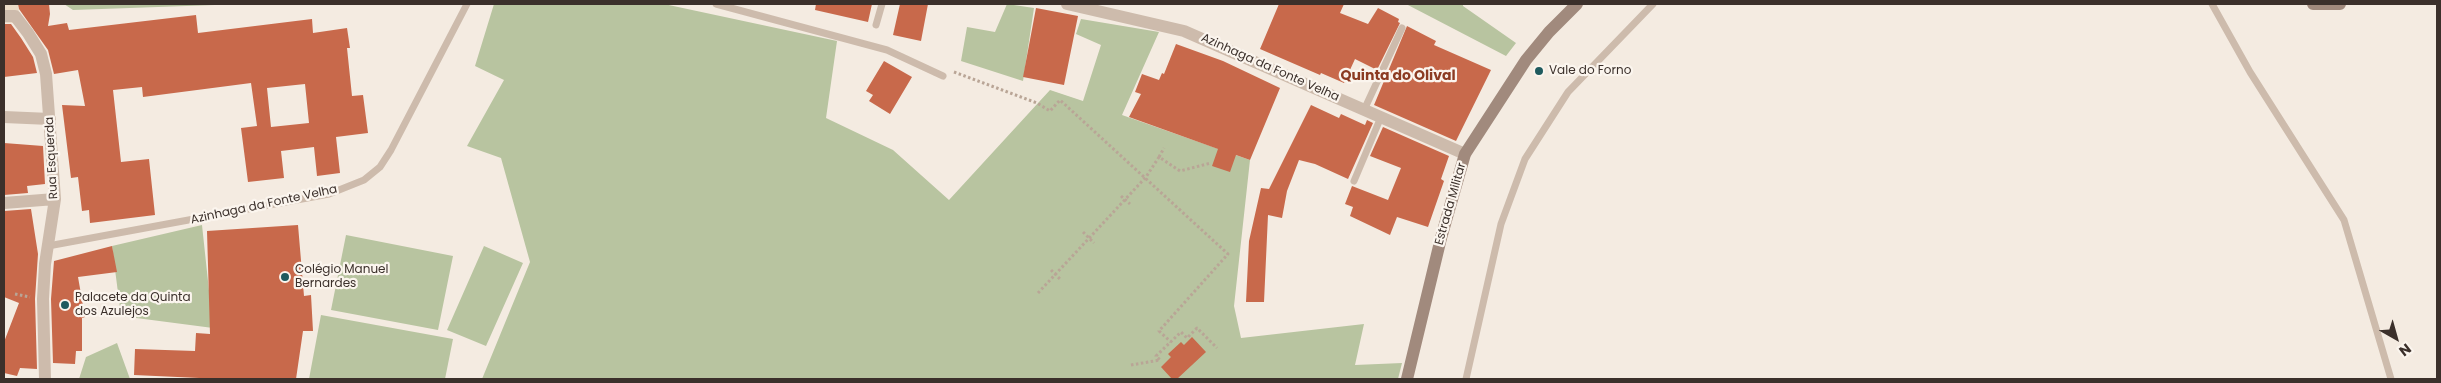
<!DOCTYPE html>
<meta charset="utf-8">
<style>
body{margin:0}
#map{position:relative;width:2441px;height:383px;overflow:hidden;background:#f4ebe1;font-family:Poppins,sans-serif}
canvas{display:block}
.frame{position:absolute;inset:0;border:5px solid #3b302b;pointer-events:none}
.north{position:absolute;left:2371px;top:313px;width:50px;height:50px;-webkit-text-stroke:4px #fbf5ee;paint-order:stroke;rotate:142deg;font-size:14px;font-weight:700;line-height:20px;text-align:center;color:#3b302b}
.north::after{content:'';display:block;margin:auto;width:18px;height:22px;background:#3b302b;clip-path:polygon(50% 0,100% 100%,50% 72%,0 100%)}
</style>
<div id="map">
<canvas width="2441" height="383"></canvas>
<div class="frame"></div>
<div class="north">N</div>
</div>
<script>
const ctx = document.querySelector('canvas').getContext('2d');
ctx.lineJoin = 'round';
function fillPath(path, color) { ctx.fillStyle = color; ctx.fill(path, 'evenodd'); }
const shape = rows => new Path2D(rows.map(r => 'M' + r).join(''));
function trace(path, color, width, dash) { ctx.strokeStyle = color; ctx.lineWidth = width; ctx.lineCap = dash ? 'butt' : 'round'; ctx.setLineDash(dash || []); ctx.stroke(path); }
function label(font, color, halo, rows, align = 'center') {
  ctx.font = font + ' Poppins,sans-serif'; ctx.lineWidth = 4.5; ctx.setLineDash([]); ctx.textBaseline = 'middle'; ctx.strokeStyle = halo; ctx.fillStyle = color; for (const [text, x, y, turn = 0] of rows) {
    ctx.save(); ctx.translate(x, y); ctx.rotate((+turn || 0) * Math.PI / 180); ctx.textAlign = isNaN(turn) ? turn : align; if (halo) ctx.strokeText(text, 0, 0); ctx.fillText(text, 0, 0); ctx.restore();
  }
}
const green = shape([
 [64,4,243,4,73,10],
 [494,4,664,4,837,41,826,118,893,150,949,200,1050,90,1083,101,1101,45,1076,34,1081,19,1159,32,1122,115,1250,160,1234,306,1241,338,1364,324,1355,365,1402,363,1398,379,482,379,530,262,501,158,467,146,504,80,475,66],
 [1007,4,1034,8,1023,81,961,61,967,27,995,32],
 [1406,4,1463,4,1463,6,1516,43,1506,56],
 [202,225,213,328,121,316,112,246],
 [346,235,453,256,438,330,331,310],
 [484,246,523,263,486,346,447,330],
 [321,315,453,339,445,379,309,379],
 [117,343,130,379,79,379,86,357]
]);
const plaza = shape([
 [4,4,18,4,20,19,14,23,4,23]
]);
const building = shape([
 [18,4,49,4,50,14,48,26,67,23,69,30,196,15,198,33,312,19,313,33,347,28,350,48,347,48,352,96,363,95,368,133,336,137,340,173,317,176,314,147,281,151,284,178,248,182,241,128,257,126,251,83,143,97,142,87,113,90,121,162,149,159,155,215,90,223,89,210,82,211,78,177,71,178,62,105,85,106,78,70,54,74,48,50,19,9],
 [305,84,309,123,271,127,267,88],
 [816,4,872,4,868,22,815,10],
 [900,4,928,4,921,41,893,35],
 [1279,4,1344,4,1340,13,1368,24,1378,8,1399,19,1398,22,1400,23,1377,70,1355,59,1344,83,1321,73,1320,75,1260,49],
 [1036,8,1078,16,1064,85,1023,77],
 [4,24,11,24,21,38,33,57,37,73,4,77],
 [1407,26,1436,41,1434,45,1491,70,1456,141,1374,105],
 [1176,44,1223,61,1280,88,1250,160,1236,155,1230,172,1212,166,1218,149,1129,117,1141,94,1135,92,1142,74,1159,80,1162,73,1164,74],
 [884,61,912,77,890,114,869,101,873,95,866,91],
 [1311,105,1339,118,1341,114,1365,125,1367,120,1373,123,1348,179,1315,164,1299,160,1287,191,1282,218,1268,215,1264,302,1246,302,1249,241,1261,188,1269,189],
 [1383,127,1449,156,1441,179,1444,181,1428,227,1397,217,1390,235,1350,216,1353,207,1345,204,1352,186,1388,200,1401,168,1370,156],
 [4,143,43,146,45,184,27,186,28,193,4,195],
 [31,209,38,254,35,299,37,369,20,368,17,376,4,373,4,342,19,303,4,297,4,211],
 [298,225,304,296,311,295,313,331,303,331,296,379,221,379,134,375,135,349,195,351,196,333,210,334,207,231],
 [112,246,117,272,78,277,85,317,82,318,82,351,76,351,75,364,53,363,51,299,54,261],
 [1192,337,1206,352,1177,379,1172,379,1161,367,1171,357,1168,354,1181,342,1184,345]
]);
const path = shape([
 [954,72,1037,103,1050,111,1060,100,1228,254,1159,331,1171,342],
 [1159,157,1164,148],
 [1121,196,1130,204],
 [1083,232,1094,243],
 [1051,270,1060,279],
 [1038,293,1146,177,1159,157,1180,171,1211,163],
 [15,294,30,297],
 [1131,365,1160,360,1156,356,1181,332,1187,338,1197,328,1217,348]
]);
const lane = shape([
 [716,4,887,50,943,76],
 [2212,4,2250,72,2344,220,2391,379],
 [876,25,882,4],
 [1364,110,1402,28],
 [1354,181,1381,117],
 [48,246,329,194,364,180,380,167,391,150,467,4],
 [1466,379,1501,224,1525,159,1568,92,1653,4]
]);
const street = shape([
 [1067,4,1184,31,1465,154],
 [4,16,15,16,28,33,41,54,46,74,55,199,45,264,43,299,45,379],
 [4,117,50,119],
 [4,203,55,199]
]);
const secondary = shape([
 [2313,4,2340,4],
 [1407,379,1441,238,1465,154,1526,60,1549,32,1577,4]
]);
const markers = [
 [1539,71,5,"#1f5a5e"],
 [285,277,5,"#1f5a5e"],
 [65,305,5,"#1f5a5e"]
];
const streetNames = [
 ["Azinhaga da Fonte Velha",1270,68,24],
 ["Rua Esquerda",52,158,-93],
 ["Estrada Militar",1451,204,-74],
 ["Azinhaga da Fonte Velha",264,205,-12]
];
const poiNames = [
 ["Vale do Forno",1549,71],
 ["Colégio Manuel",295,270],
 ["Bernardes",295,284],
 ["Palacete da Quinta",75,298],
 ["dos Azulejos",75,312]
];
const neighbourhoodNames = [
 ["Quinta do Olival",1398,76]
];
fillPath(green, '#b8c4a0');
fillPath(plaza, '#ecdcc8');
fillPath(building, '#c8694b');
trace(path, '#b9a596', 3, [2.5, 2.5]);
trace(lane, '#cdbbac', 7);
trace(street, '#cdbbac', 12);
trace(secondary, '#a18a7d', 12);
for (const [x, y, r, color] of markers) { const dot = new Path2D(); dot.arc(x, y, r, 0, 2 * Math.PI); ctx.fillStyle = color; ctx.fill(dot); trace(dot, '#fbf5ee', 2); }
label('12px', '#3b302b', '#fbf5ee', streetNames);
label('12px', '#3b302b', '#fbf5ee', poiNames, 'left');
label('bold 14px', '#8c3b22', '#fbf5ee', neighbourhoodNames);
</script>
